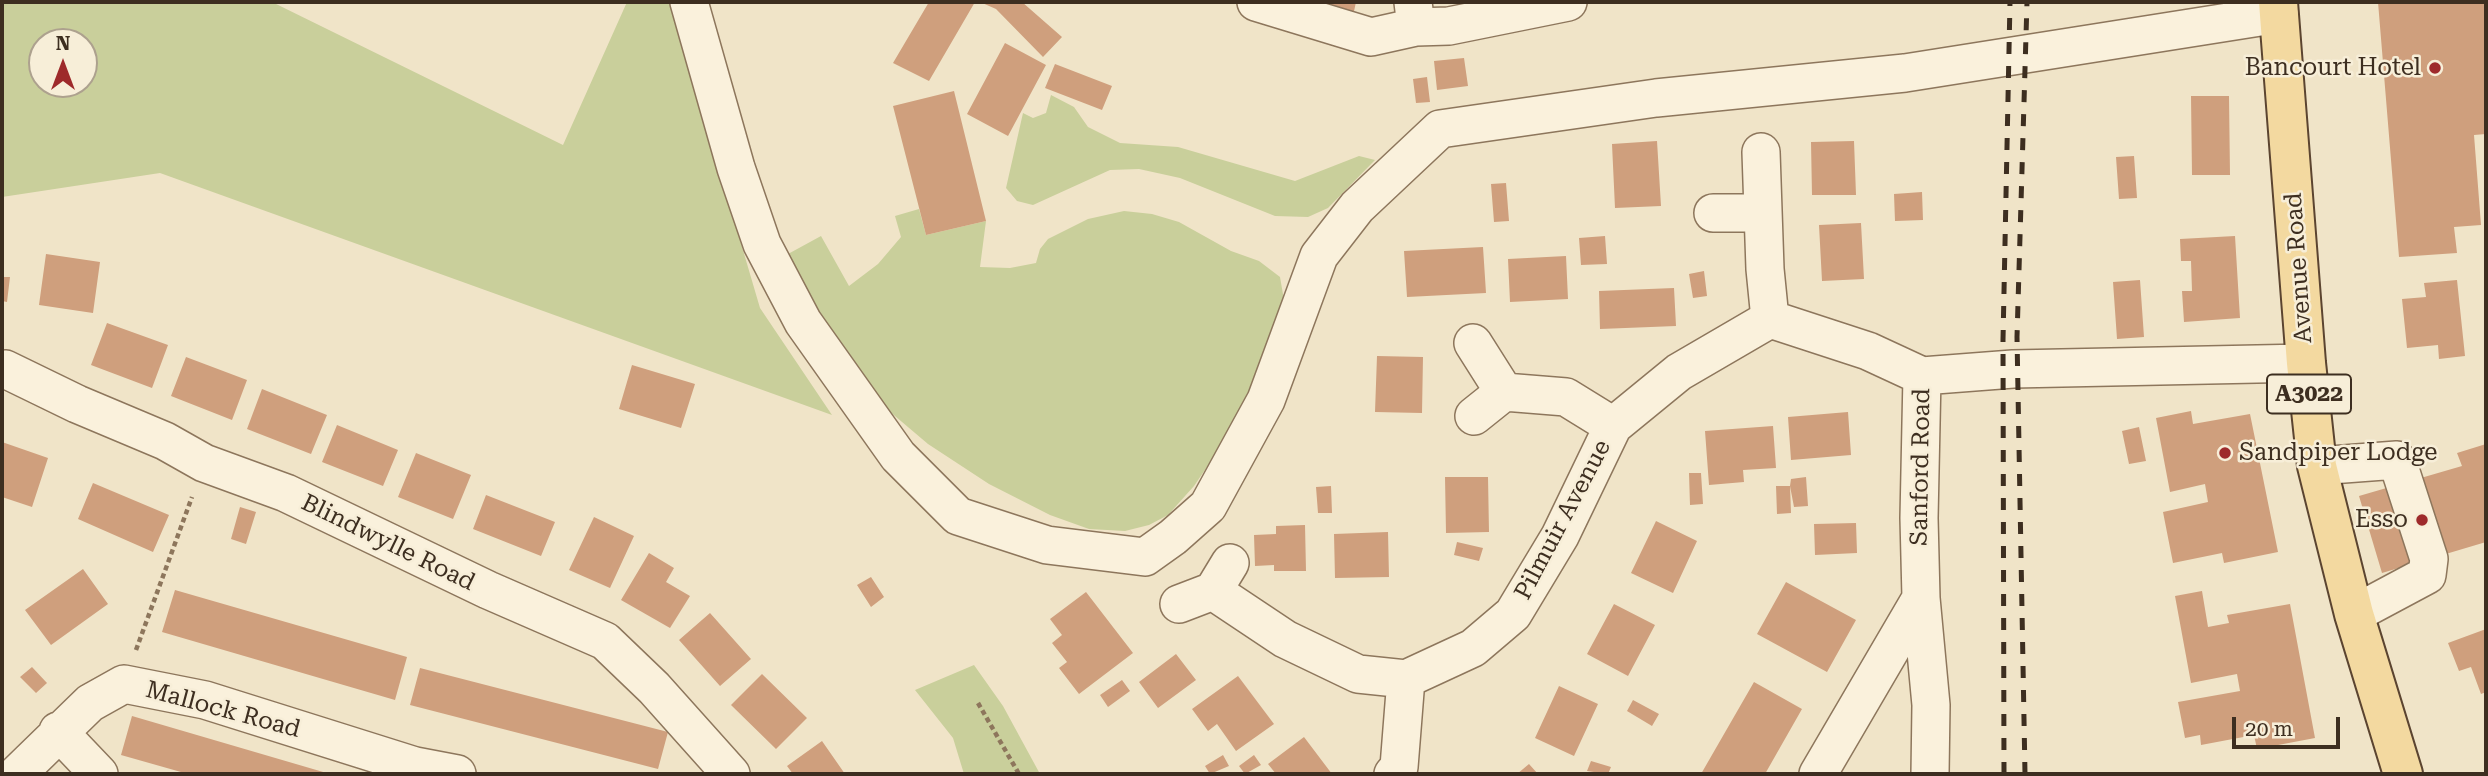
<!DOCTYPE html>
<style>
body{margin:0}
#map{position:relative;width:2488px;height:776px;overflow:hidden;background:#f0e4c8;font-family:"Roboto Serif",serif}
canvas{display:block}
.frame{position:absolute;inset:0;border:4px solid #3d2e20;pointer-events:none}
.north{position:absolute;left:28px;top:28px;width:70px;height:70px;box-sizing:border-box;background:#f7eed8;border:2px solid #ada18e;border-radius:50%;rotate:0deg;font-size:19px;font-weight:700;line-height:28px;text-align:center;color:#3d2e20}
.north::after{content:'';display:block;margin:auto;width:24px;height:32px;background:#9e2a2b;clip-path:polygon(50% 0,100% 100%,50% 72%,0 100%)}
.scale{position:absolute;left:2232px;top:717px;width:108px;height:32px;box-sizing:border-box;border:4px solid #3d2e20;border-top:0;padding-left:9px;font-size:21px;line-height:24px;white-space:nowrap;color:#3d2e20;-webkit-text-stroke:5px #f7eed8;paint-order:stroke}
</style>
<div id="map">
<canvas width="2488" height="776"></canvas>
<div class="frame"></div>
<div class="north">N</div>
<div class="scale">20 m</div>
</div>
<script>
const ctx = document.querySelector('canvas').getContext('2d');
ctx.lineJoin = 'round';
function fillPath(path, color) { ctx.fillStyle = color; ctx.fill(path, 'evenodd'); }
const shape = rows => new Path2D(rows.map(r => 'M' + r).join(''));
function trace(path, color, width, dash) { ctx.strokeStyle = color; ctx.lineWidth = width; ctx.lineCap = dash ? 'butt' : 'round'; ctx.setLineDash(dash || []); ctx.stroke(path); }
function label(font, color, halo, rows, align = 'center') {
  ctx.font = font + ' "Roboto Serif",serif'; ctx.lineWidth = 5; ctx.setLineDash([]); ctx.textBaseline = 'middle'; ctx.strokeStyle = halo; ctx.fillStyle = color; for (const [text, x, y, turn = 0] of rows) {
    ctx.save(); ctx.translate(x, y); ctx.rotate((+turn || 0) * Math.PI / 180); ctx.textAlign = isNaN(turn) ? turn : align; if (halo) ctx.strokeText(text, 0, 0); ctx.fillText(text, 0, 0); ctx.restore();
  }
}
const green = shape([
 [2,2,272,2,563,145,627,2,670,2,760,308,832,415,160,173,2,197],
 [42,42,84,42,84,84,42,84],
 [1051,95,1074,107,1088,127,1120,143,1178,147,1295,181,1359,156,1375,160,1328,208,1308,217,1275,216,1180,178,1139,169,1110,170,1033,205,1017,201,1006,188,1023,113,1033,118,1046,113],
 [919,209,926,235,986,221,980,267,1010,268,1036,263,1040,249,1048,239,1088,219,1124,211,1152,214,1179,222,1231,251,1259,261,1280,277,1284,300,1254,383,1230,433,1194,486,1168,515,1149,525,1125,531,1089,529,1050,515,989,484,928,444,856,383,788,254,821,236,849,286,878,264,901,237,895,216],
 [974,665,1003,706,1040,774,964,774,953,738,915,690]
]);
const building = shape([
 [929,2,975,2,929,81,893,63],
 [980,2,1022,2,1062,37,1043,57,996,9],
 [1306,2,1356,2,1353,16],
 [2378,2,2486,2,2486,134,2474,135,2481,225,2454,227,2457,253,2399,257],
 [1005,43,1046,65,1008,136,967,114],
 [1464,58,1468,86,1437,90,1434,61],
 [1055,64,1112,86,1102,110,1045,88],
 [1427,77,1430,102,1416,103,1413,79],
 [954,91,986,221,926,235,893,106],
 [2191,96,2229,96,2230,175,2192,175],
 [1657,141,1661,206,1615,208,1612,144],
 [1854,141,1856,195,1812,195,1811,142],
 [2134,156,2137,198,2119,199,2116,157],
 [1506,183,1509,221,1494,222,1491,184],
 [1922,192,1923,220,1895,221,1894,194],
 [1861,223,1864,279,1822,281,1819,225],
 [1605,236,1607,264,1581,265,1579,238],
 [2235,236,2240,318,2184,322,2182,291,2192,291,2191,261,2181,261,2180,239],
 [1483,247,1486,293,1407,297,1404,251],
 [46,254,100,262,93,313,39,305],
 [1566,256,1568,299,1510,302,1508,259],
 [1704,271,1707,296,1693,298,1689,274],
 [2,277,10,277,7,302,2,301],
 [2140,280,2144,337,2117,339,2113,282],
 [2457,280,2465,356,2439,359,2438,345,2407,348,2402,299,2426,297,2424,283],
 [1674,288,1676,326,1600,329,1599,291],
 [107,323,168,345,152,388,91,365],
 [1377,356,1423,357,1422,413,1375,412],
 [186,357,247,380,232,420,171,396],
 [632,365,695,384,681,428,619,409],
 [262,389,327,415,311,454,247,429],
 [2191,411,2193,424,2250,414,2278,552,2224,563,2222,553,2173,563,2163,512,2208,502,2205,484,2170,492,2156,418],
 [1848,412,1851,455,1791,460,1788,417],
 [337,425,398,450,383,486,322,462],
 [1773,426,1776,468,1743,470,1744,482,1709,485,1705,431],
 [2139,427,2146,461,2129,464,2122,431],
 [2,442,48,458,32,507,2,497],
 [2486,444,2486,542,2382,573,2359,496,2462,466,2457,453],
 [416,453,471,475,453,519,398,497],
 [1689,473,1701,473,1703,504,1690,505],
 [1445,477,1488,477,1489,532,1446,533],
 [1806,477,1808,506,1794,507,1790,486,1791,513,1777,514,1776,486,1790,486,1791,479],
 [93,483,169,515,153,552,78,519],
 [1331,486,1332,513,1318,513,1316,487],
 [486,495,555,522,541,556,473,529],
 [240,507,256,512,246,544,231,539],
 [594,517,634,536,610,588,569,570],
 [1656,521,1697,541,1673,593,1631,573],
 [1856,523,1857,553,1815,555,1814,524],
 [1305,525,1306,571,1274,571,1274,565,1255,566,1254,535,1276,534,1276,526],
 [1388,532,1389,577,1335,578,1334,534],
 [1457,542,1483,548,1479,561,1454,555],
 [649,553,674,568,666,582,690,596,670,628,621,600],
 [83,569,108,604,51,645,25,610],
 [871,577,884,597,871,607,857,585],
 [1786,582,1856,620,1827,672,1757,634],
 [175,590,407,657,395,700,162,632],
 [2202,591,2208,627,2229,623,2227,615,2290,604,2315,738,2257,749,2254,735,2201,745,2200,735,2185,738,2178,702,2240,691,2237,674,2191,683,2175,596],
 [1086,592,1133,653,1079,694,1059,668,1067,662,1052,643,1062,635,1050,619],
 [1614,604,1655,625,1628,676,1587,654],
 [710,613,751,659,720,686,679,640],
 [2486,629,2486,692,2481,694,2471,667,2459,671,2448,643],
 [1176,654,1196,680,1158,708,1139,682],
 [32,667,47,683,36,693,20,677],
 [420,668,668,732,658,769,410,705],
 [762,674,807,718,776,749,731,705],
 [1238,676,1274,724,1236,751,1217,724,1208,731,1192,709],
 [1122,680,1130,691,1108,707,1100,695],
 [1754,682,1802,709,1765,774,1701,774],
 [1559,686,1598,704,1574,756,1535,738],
 [1633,700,1659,714,1652,726,1627,711],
 [132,716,330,774,188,774,121,755],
 [1304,737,1332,774,1276,774,1268,764],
 [822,741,845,774,793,774,787,766],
 [1223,755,1229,766,1210,774,1205,766],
 [1254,755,1261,765,1245,774,1239,766],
 [1591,761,1611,767,1608,774,1587,771],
 [1529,764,1538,774,1517,774]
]);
const path = shape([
 [136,650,192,497],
 [978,703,1019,774]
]);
const minor = shape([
 [689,2,736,168,762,244,803,322,898,456,958,516,1047,545,1145,557,1173,537,1208,506,1266,400,1319,256,1357,207,1440,129,1656,98,1905,73,2279,14],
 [1256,2,1371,37,1416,27],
 [1413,2,1416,27,1449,26,1568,2],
 [1761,152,1765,269,1770,319],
 [1713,213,1762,213],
 [1473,343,1504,392],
 [5,369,77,404,165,441,204,463,286,493,488,590,605,641,654,688,731,774],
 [1474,416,1504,392,1566,397,1613,426],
 [2317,466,2397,460,2429,559,2427,575,2354,614],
 [1213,591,1285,639,1358,674,1406,679],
 [1179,604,1213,591,1230,563],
 [58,731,99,774],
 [17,774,90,703,124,684,205,700,415,766,457,774],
 [1393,774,1399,767,1406,679,1473,648,1513,614,1560,536,1613,426,1679,372,1770,319,1868,351,1922,376],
 [1818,774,1921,598],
 [1930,774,1931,705,1921,598,1919,518,1922,376,2013,369,2306,363]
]);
const major = shape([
 [2278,2,2306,363,2317,466,2354,614,2403,774]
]);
const rail = shape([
 [2004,774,2003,340,2010,2],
 [2025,774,2017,337,2027,2]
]);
const markers = [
 [2435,68,7,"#9e2a2b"],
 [2225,453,7,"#9e2a2b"],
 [2422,520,7,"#9e2a2b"]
];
const shields = [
 [2309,394,84]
];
const shieldNames = [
 ["A3022",2309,394]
];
const poiNames = [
 ["Bancourt Hotel",2421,68],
 ["Sandpiper Lodge",2239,453,"left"],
 ["Esso",2408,520]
];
const streetNames = [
 ["Avenue Road",2299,268,-94],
 ["Sanford Road",1921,467,-89],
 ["Pilmuir Avenue",1563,520,-62],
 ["Blindwylle Road",388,543,26],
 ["Mallock Road",223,710,15]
];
fillPath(green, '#c9cf9b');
fillPath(building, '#cf9f7d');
trace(minor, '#8d765c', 40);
trace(major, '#5b4430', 42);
trace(path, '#8d765c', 4.5, [5, 3.5]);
trace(minor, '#faf1dc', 37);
trace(major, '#f3d9a0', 38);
trace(rail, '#3d2e20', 5, [12, 12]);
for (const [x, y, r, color] of markers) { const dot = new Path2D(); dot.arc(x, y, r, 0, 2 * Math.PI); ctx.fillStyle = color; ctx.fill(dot); trace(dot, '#f7eed8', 2.5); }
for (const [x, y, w] of shields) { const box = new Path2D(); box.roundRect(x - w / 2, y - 19.5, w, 39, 5); ctx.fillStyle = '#f7eed8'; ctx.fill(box); trace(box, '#3d2e20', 2); }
label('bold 23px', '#3d2e20', null, shieldNames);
label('24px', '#3d2e20', '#f7eed8', poiNames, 'right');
label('24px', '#3d2e20', '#f7eed8', streetNames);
</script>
